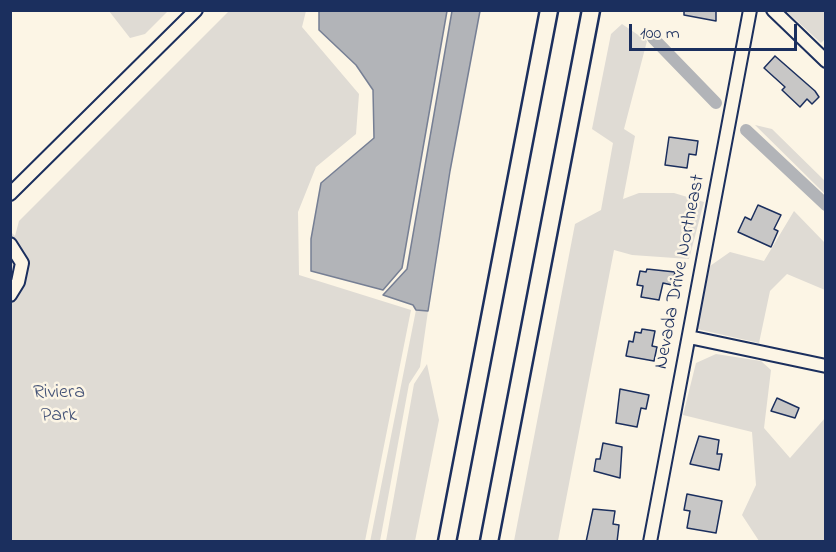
<!DOCTYPE html>
<style>
body{margin:0}
#map{position:relative;width:836px;height:552px;overflow:hidden;background:#fcf5e5;font-family:"Indie Flower",sans-serif}
canvas{display:block}
.frame{position:absolute;inset:0;border:12px solid #1b2f5e;pointer-events:none}
.scale{position:absolute;left:629px;top:24px;width:168px;height:27px;box-sizing:border-box;border:3px solid #1b2f5e;border-top:0;padding-left:8px;font-size:18px;line-height:21px;white-space:nowrap;color:#1b2f5e;-webkit-text-stroke:4px #fcf5e5;paint-order:stroke}
</style>
<div id="map">
<canvas width="836" height="552"></canvas>
<div class="frame"></div>
<div class="scale">100 m</div>
</div>
<script>
const ctx = document.querySelector('canvas').getContext('2d');
ctx.lineJoin = 'round';
function fillPath(path, color) { ctx.fillStyle = color; ctx.fill(path, 'evenodd'); }
const shape = rows => new Path2D(rows.map(r => 'M' + r).join(''));
function trace(path, color, width, dash) { ctx.strokeStyle = color; ctx.lineWidth = width; ctx.lineCap = dash ? 'butt' : 'round'; ctx.setLineDash(dash || []); ctx.stroke(path); }
function label(font, color, halo, rows, align = 'center') {
  ctx.font = font + ' "Indie Flower",sans-serif'; ctx.lineWidth = 5; ctx.setLineDash([]); ctx.textBaseline = 'middle'; ctx.strokeStyle = halo; ctx.fillStyle = color; for (const [text, x, y, turn = 0] of rows) {
    ctx.save(); ctx.translate(x, y); ctx.rotate((+turn || 0) * Math.PI / 180); ctx.textAlign = isNaN(turn) ? turn : align; if (halo) ctx.strokeText(text, 0, 0); ctx.fillText(text, 0, 0); ctx.restore();
  }
}
const green = shape([
 [109,11,168,11,145,34,130,38],
 [229,11,306,11,302,27,359,94,356,134,316,167,298,212,299,275,411,310,365,541,11,541,10,231,15,236,19,221],
 [786,11,825,11,825,39,821,43],
 [622,24,647,41,624,129,635,136,623,199,639,193,674,193,704,202,689,259,632,255,614,250,558,541,514,541,575,224,601,210,613,143,592,129,611,34],
 [755,125,772,129,825,181,825,194],
 [794,211,825,243,825,290,787,274,770,291,759,343,697,329,710,266,730,252,764,261],
 [416,310,428,311,420,367,409,384,380,541,370,542],
 [716,354,761,361,771,370,764,428,790,458,825,418,825,541,759,541,742,515,756,485,752,432,683,415,696,363],
 [427,364,439,420,415,541,386,541,414,384]
]);
const water = shape([
 [319,11,447,11,402,268,383,290,311,271,311,239,321,183,374,138,373,90,356,65,319,30,319,11],
 [452,11,480,11,450,171,428,311,416,310,413,305,383,295,407,269,452,11]
]);
const canal = shape([
 [653,38,716,103],
 [746,130,826,205]
]);
const building = shape([
 [684,10,716,10,716,21,684,15,684,10],
 [775,56,815,91,819,97,812,104,807,99,800,107,782,90,785,87,764,68,775,56],
 [669,137,698,141,696,155,689,154,687,168,665,165,669,137],
 [758,205,781,215,774,229,778,231,771,247,738,232,745,217,751,220,758,205],
 [647,269,675,272,672,285,663,283,659,300,641,297,643,286,637,285,640,271,646,272,647,269],
 [642,329,655,331,652,346,657,347,654,361,626,356,629,341,633,342,635,332,641,333,642,329],
 [620,389,649,395,646,409,641,408,637,427,616,423,620,389],
 [777,398,799,408,795,418,771,411,777,398],
 [699,436,719,440,717,454,722,454,719,470,690,464,699,436],
 [603,443,622,447,620,478,594,471,596,459,600,459,603,443],
 [687,494,722,501,716,533,687,528,690,511,684,510,687,494],
 [593,509,615,511,613,524,619,525,617,542,586,542,593,509]
]);
const minor = shape([
 [773,10,826,61],
 [10,194,196,10],
 [10,244,22,263,18,282,10,295],
 [689,337,826,366],
 [650,542,750,10]
]);
const highway = shape([
 [447,542,549,10],
 [489,542,591,10]
]);
const streetNames = [
 ["Nevada Drive Northeast",681,272,-79]
];
const parkNames = [
 ["Riviera",59,394],
 ["Park",59,417]
];
fillPath(green, '#dfdbd4');
fillPath(water, '#b2b4b8');
trace(water, '#767f94', 1.5);
trace(canal, '#b2b4b8', 12);
fillPath(building, '#c8c7c6');
trace(building, '#1b2f5e', 1.5);
trace(minor, '#1b2f5e', 16);
trace(highway, '#1b2f5e', 21);
trace(minor, '#fcf5e5', 12);
trace(highway, '#fcf5e5', 16);
label('20px', '#1b2f5e', '#fcf5e5', streetNames);
label('20px', '#425176', '#fcf5e5', parkNames);
</script>
